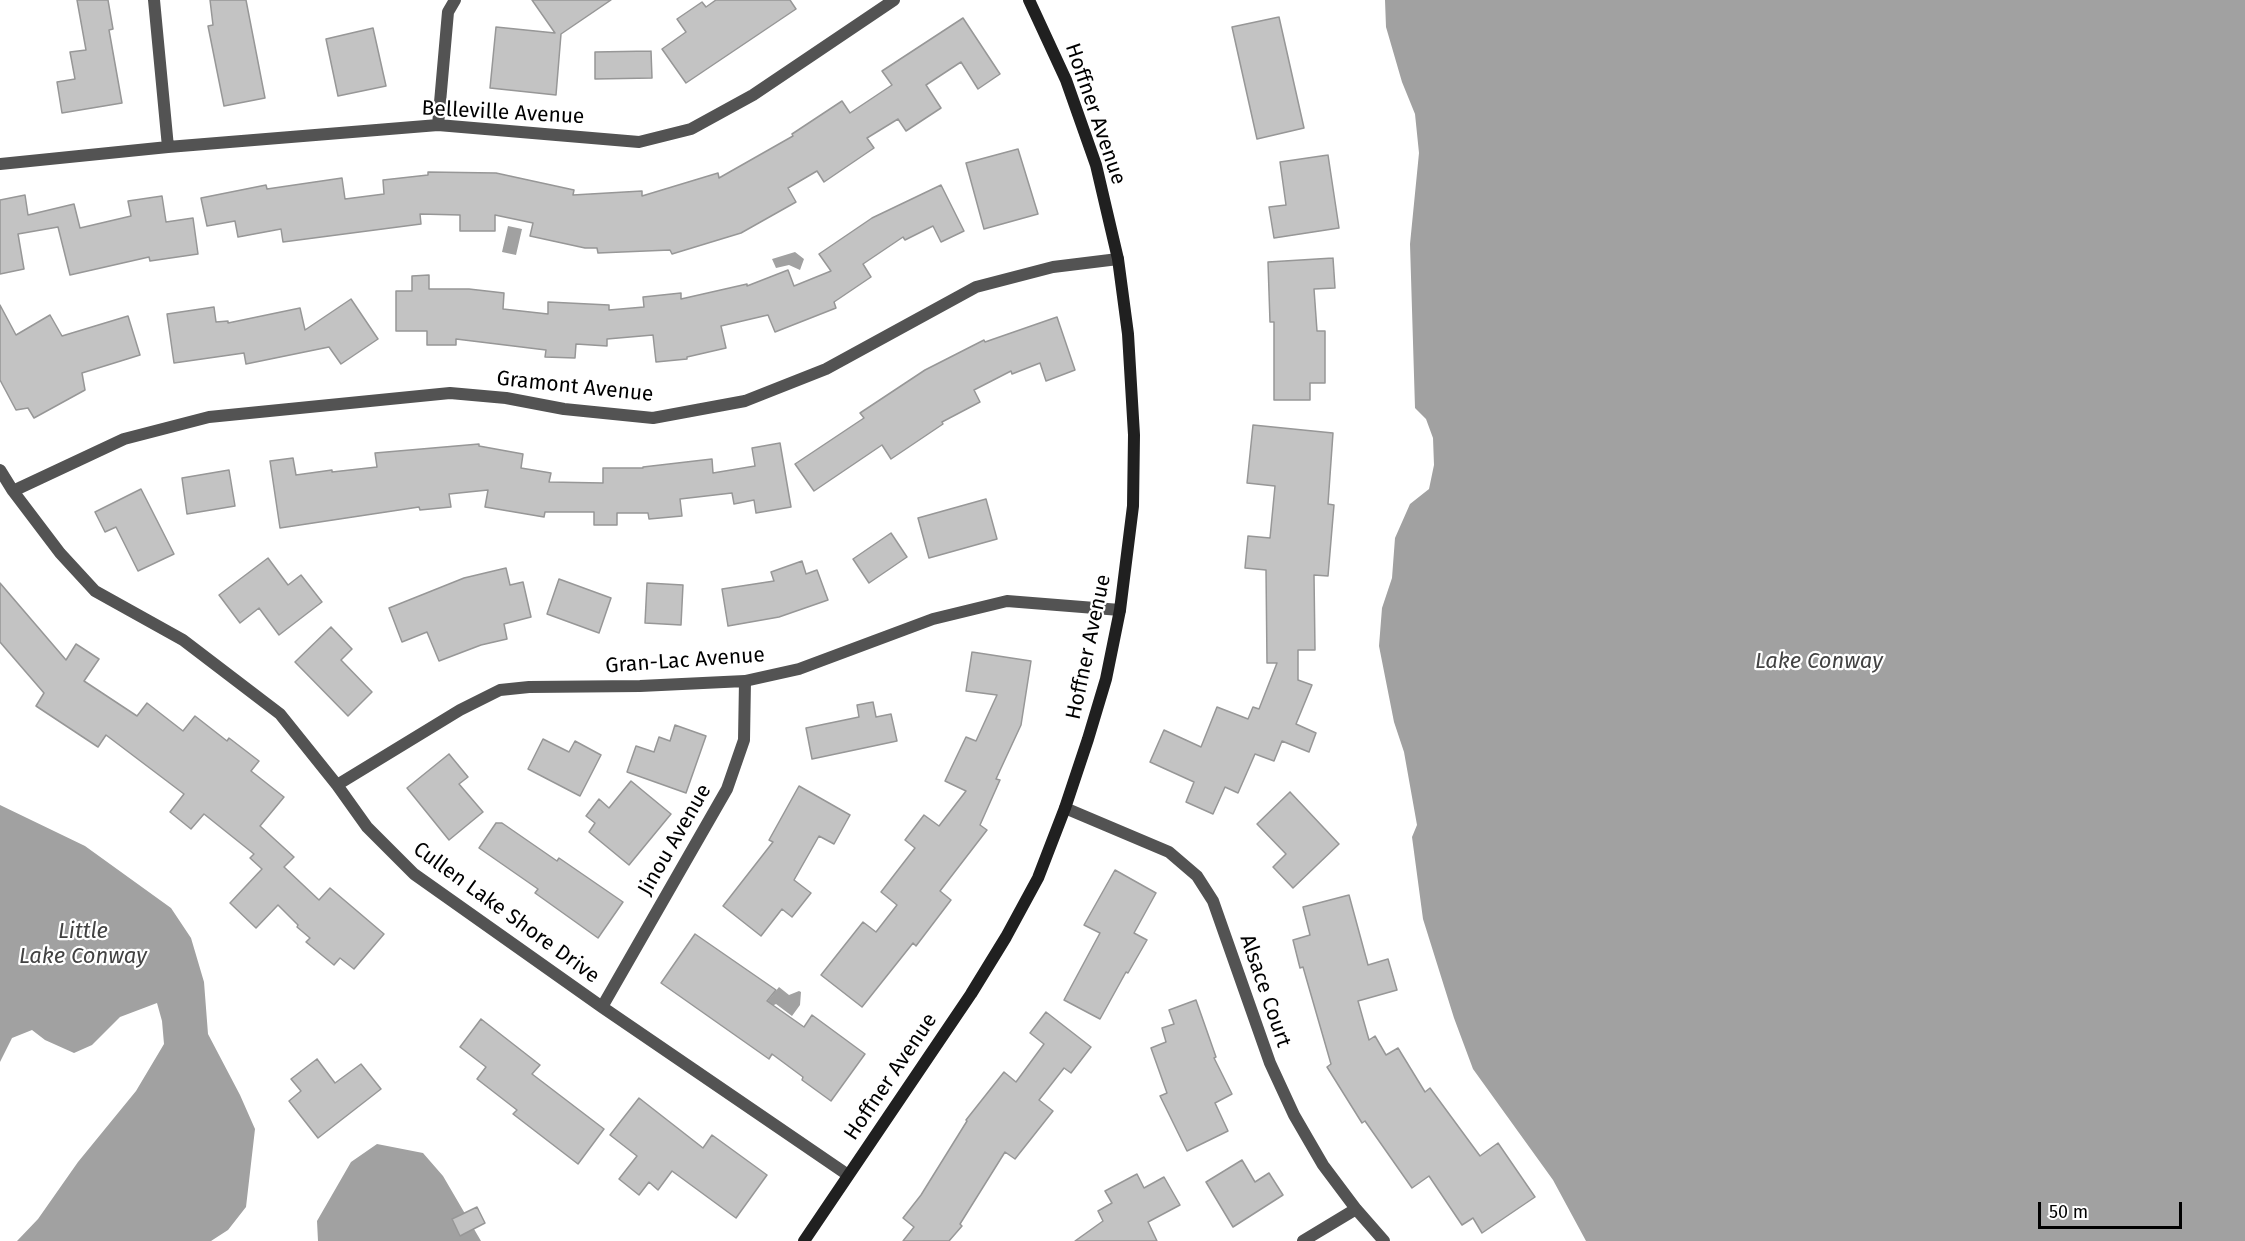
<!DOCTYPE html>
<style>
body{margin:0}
#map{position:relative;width:2245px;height:1241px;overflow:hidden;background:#fff;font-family:"Fira Sans",sans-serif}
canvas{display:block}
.scale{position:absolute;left:2038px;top:1202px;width:144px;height:27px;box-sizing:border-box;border:3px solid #000;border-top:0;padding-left:8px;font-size:18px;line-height:21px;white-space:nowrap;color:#000;-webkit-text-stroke:4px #fff;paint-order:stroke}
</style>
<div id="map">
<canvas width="2245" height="1241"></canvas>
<div class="scale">50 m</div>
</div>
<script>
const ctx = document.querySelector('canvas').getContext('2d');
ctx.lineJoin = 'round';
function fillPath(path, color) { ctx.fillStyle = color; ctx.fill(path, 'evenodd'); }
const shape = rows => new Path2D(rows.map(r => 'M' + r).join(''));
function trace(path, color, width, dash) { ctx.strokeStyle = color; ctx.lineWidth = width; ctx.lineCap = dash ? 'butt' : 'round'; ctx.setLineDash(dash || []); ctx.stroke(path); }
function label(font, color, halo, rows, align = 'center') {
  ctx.font = font + ' "Fira Sans",sans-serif'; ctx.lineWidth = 4.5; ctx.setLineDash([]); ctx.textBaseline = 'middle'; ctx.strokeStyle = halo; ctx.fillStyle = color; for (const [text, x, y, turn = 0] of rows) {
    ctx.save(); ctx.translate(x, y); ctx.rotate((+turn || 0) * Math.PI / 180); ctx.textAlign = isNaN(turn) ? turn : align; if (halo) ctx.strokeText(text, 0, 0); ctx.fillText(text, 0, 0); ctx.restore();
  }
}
const water = shape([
 [1385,0,2245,0,2245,1241,1586,1241,1553,1180,1473,1069,1454,1018,1423,919,1412,837,1417,825,1404,752,1394,722,1379,646,1382,608,1392,578,1395,538,1410,504,1429,489,1434,465,1433,438,1426,419,1415,408,1410,244,1419,153,1415,114,1402,82,1386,27],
 [508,226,522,229,516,255,502,252],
 [795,252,804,259,800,270,789,265,776,268,772,259],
 [0,805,85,846,171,908,191,938,204,982,208,1034,240,1095,255,1129,246,1207,228,1230,211,1241,17,1241,38,1219,78,1162,136,1091,164,1044,162,1021,157,1003,120,1017,92,1045,74,1053,45,1040,32,1030,12,1038,0,1062],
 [779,987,789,995,799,991,801,992,800,1005,792,1016,776,1004,772,1006,767,1002],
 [377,1144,423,1153,443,1176,481,1241,318,1241,317,1221,351,1162]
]);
const building = shape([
 [77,0,108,0,113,29,109,30,122,103,62,113,57,82,75,79,70,52,86,50,77,0],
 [210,0,246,0,265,98,224,106,208,26,213,25,210,0],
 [532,0,611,0,561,34,556,95,490,88,496,27,555,33,532,0],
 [716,0,790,0,796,9,686,83,662,49,686,32,677,19,702,2,706,7,716,0],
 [1279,17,1304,128,1257,139,1232,27,1279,17],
 [963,18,1000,74,978,89,961,62,926,85,941,108,906,131,898,119,867,138,874,148,824,182,817,171,788,188,796,202,741,233,672,254,670,250,598,253,597,248,585,248,530,236,533,223,495,215,495,231,460,231,460,215,420,214,421,224,283,242,281,229,238,237,235,221,207,226,201,198,266,185,267,189,342,178,345,199,384,194,383,180,428,175,428,172,496,173,574,190,573,195,642,191,642,196,718,173,719,178,793,136,792,134,842,101,850,113,892,85,882,71,963,18],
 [373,28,386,86,338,96,326,39,373,28],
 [651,51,652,78,595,79,595,52,651,51],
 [1018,149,1038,214,984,229,966,163,1018,149],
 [1328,155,1339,228,1274,238,1269,207,1286,205,1280,162,1328,155],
 [941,185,964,231,941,242,933,226,905,240,903,237,863,264,871,277,834,302,836,308,775,332,768,315,721,326,726,348,687,357,687,359,656,362,653,335,607,339,607,346,576,344,575,358,545,357,546,350,456,339,456,345,427,345,427,331,396,331,396,291,412,291,412,276,429,275,429,289,469,289,504,293,503,309,548,314,548,302,609,305,609,310,644,307,643,297,681,293,681,299,747,284,747,286,788,270,794,286,831,271,819,254,872,218,941,185],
 [25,195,28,215,74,204,80,228,131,216,128,201,162,196,166,222,193,218,198,254,150,261,149,257,70,275,58,227,18,234,24,269,0,274,0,200,25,195],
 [1333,258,1335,288,1314,289,1317,331,1325,331,1325,383,1310,383,1310,400,1274,400,1274,322,1270,322,1268,262,1333,258],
 [351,299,378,339,341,364,329,347,246,364,244,353,174,363,167,314,214,307,216,322,228,321,228,323,300,308,305,330,351,299],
 [0,305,16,335,50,315,62,336,128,316,140,355,82,373,85,390,34,418,28,408,16,410,0,380,0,305],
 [1057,317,1075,370,1046,381,1040,363,1012,374,1011,371,974,390,980,402,942,422,943,424,891,459,882,445,814,491,795,464,864,418,860,413,925,370,984,340,985,342,1057,317],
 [1253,425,1333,433,1328,504,1334,505,1328,576,1314,575,1315,650,1298,650,1298,680,1312,685,1296,724,1316,733,1309,752,1282,741,1274,761,1255,754,1238,793,1225,787,1213,814,1186,802,1194,782,1150,762,1164,730,1201,747,1217,707,1248,719,1253,707,1259,709,1277,663,1267,663,1266,570,1245,568,1248,536,1270,538,1275,486,1247,483,1253,425],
 [780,443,791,507,756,513,754,500,734,504,732,493,680,499,682,516,649,519,648,513,617,513,617,525,594,525,594,512,545,512,544,517,485,507,488,490,449,494,451,507,420,510,419,507,280,528,270,461,293,458,296,475,332,470,332,472,377,467,375,453,479,444,479,446,523,454,521,468,551,473,549,482,603,483,603,468,643,468,643,467,712,459,713,473,755,466,752,448,780,443],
 [229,470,235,506,187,514,182,478,229,470],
 [141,489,174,554,138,571,116,527,105,532,95,512,141,489],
 [986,499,997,539,929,558,918,518,986,499],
 [891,533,907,557,869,583,853,559,891,533],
 [268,558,288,585,301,575,322,602,279,635,259,608,240,623,219,595,268,558],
 [802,561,806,574,817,570,828,600,779,617,728,626,722,589,774,581,771,572,802,561],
 [506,568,510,585,523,582,531,617,504,624,507,639,481,645,439,661,427,632,402,642,389,608,464,578,506,568],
 [559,579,611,598,599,633,547,614,559,579],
 [0,583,66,660,76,644,99,659,84,681,137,716,147,703,183,731,195,716,227,741,229,738,259,761,251,771,284,797,260,826,294,857,284,867,319,900,330,888,384,934,354,969,340,958,334,965,306,942,310,938,297,927,298,925,278,905,256,928,230,903,262,869,250,858,254,854,204,814,191,829,170,812,184,794,106,735,98,747,36,706,44,693,0,642,0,583],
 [647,583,683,585,681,625,645,623,647,583],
 [331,627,352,649,341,660,372,692,348,716,295,662,331,627],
 [972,652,1031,661,1021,725,996,779,1000,780,980,825,987,830,940,891,951,900,916,946,913,943,862,1007,821,975,863,922,876,932,897,905,881,892,915,848,905,840,924,815,939,826,966,791,945,781,966,737,976,741,997,695,966,691,972,652],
 [873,702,876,717,891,714,897,741,812,759,806,728,859,717,857,705,873,702],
 [675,725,706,736,686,793,627,772,636,746,654,752,659,737,670,741,675,725],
 [543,739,569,752,575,741,601,755,580,796,528,769,543,739],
 [449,754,468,777,459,784,483,812,449,840,407,788,449,754],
 [631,781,671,814,629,865,589,832,595,823,586,816,599,799,609,808,631,781],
 [799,786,850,815,834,844,819,836,794,880,811,893,792,917,782,909,761,936,723,906,773,842,769,840,799,786],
 [1290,792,1339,844,1293,888,1273,867,1286,854,1257,824,1290,792],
 [496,823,502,823,557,861,559,858,623,902,598,938,535,893,538,889,479,848,496,823],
 [1115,870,1156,893,1134,933,1147,940,1128,973,1126,972,1100,1019,1064,1000,1100,933,1084,925,1115,870],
 [1349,895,1368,965,1388,959,1397,990,1358,1001,1369,1040,1375,1036,1386,1055,1398,1048,1425,1092,1430,1088,1480,1156,1498,1143,1535,1197,1482,1233,1473,1218,1462,1225,1429,1176,1412,1188,1365,1121,1362,1123,1327,1067,1331,1064,1303,967,1300,968,1293,940,1310,935,1303,907,1349,895],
 [695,934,776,990,767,1001,804,1027,812,1015,865,1054,831,1101,802,1080,803,1077,772,1054,769,1059,661,983,695,934],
 [1196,1000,1216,1057,1214,1058,1232,1094,1215,1103,1228,1131,1187,1151,1160,1096,1167,1093,1151,1048,1166,1042,1162,1028,1174,1024,1169,1010,1196,1000],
 [1046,1012,1091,1047,1071,1073,1064,1068,1039,1100,1053,1111,1015,1159,1005,1152,960,1224,962,1226,949,1241,903,1241,914,1227,903,1218,921,1195,967,1121,966,1120,1004,1072,1016,1082,1044,1044,1030,1033,1046,1012],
 [481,1019,540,1065,532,1074,604,1129,578,1164,513,1114,517,1110,477,1079,486,1067,460,1047,481,1019],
 [317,1059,335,1083,361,1064,381,1089,318,1138,289,1101,301,1091,291,1079,317,1059],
 [639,1098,703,1148,712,1135,767,1175,736,1218,672,1171,658,1190,649,1182,639,1195,619,1179,637,1156,610,1135,639,1098],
 [1242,1160,1255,1182,1269,1173,1283,1195,1233,1227,1206,1182,1242,1160],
 [1137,1174,1144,1188,1164,1177,1180,1205,1148,1222,1157,1241,1075,1241,1103,1221,1098,1211,1112,1203,1105,1191,1137,1174],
 [477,1207,485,1223,460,1236,452,1219,477,1207]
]);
const street = shape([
 [154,0,168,147],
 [438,125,448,12,455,0],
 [0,164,168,147,438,125,639,142,691,129,753,95,894,0],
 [0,470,13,491,60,553,95,591,183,640,280,714,337,785,367,827,414,874,602,1007,848,1175],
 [13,491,124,439,209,417,450,393,506,398,564,409,653,418,745,401,826,369,976,287,1053,267,1118,259],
 [337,785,460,710,500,690,529,687,640,686,745,681,799,669,933,619,1007,601,1120,610],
 [1065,808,1169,852,1197,876,1213,901,1270,1063,1294,1115,1323,1165,1356,1209,1384,1241],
 [602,1007,727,789,744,740,745,681],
 [1303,1241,1356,1209]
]);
const secondary = shape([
 [804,1241,971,994,1006,937,1038,878,1065,808,1088,739,1106,679,1120,610,1133,506,1134,435,1128,334,1118,259,1096,165,1066,80,1029,0]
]);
const streetNames = [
 ["Belleville Avenue",503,113,3],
 ["Hoffner Avenue",1095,114,71],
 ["Gramont Avenue",575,387,6],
 ["Hoffner Avenue",1089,647,-78],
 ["Gran-Lac Avenue",685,661,-4],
 ["Jinou Avenue",675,840,-60],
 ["Cullen Lake Shore Drive",506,913,36],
 ["Alsace Court",1265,991,71],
 ["Hoffner Avenue",891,1077,-56]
];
const waterNames = [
 ["Lake Conway",1819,662],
 ["Little",83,932],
 ["Lake Conway",83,957]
];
fillPath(water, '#a1a1a1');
fillPath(building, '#c3c3c3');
trace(building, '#979797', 1.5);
trace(street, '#535353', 12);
trace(secondary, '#202020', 12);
label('21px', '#000', '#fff', streetNames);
label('italic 22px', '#424242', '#fff', waterNames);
</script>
